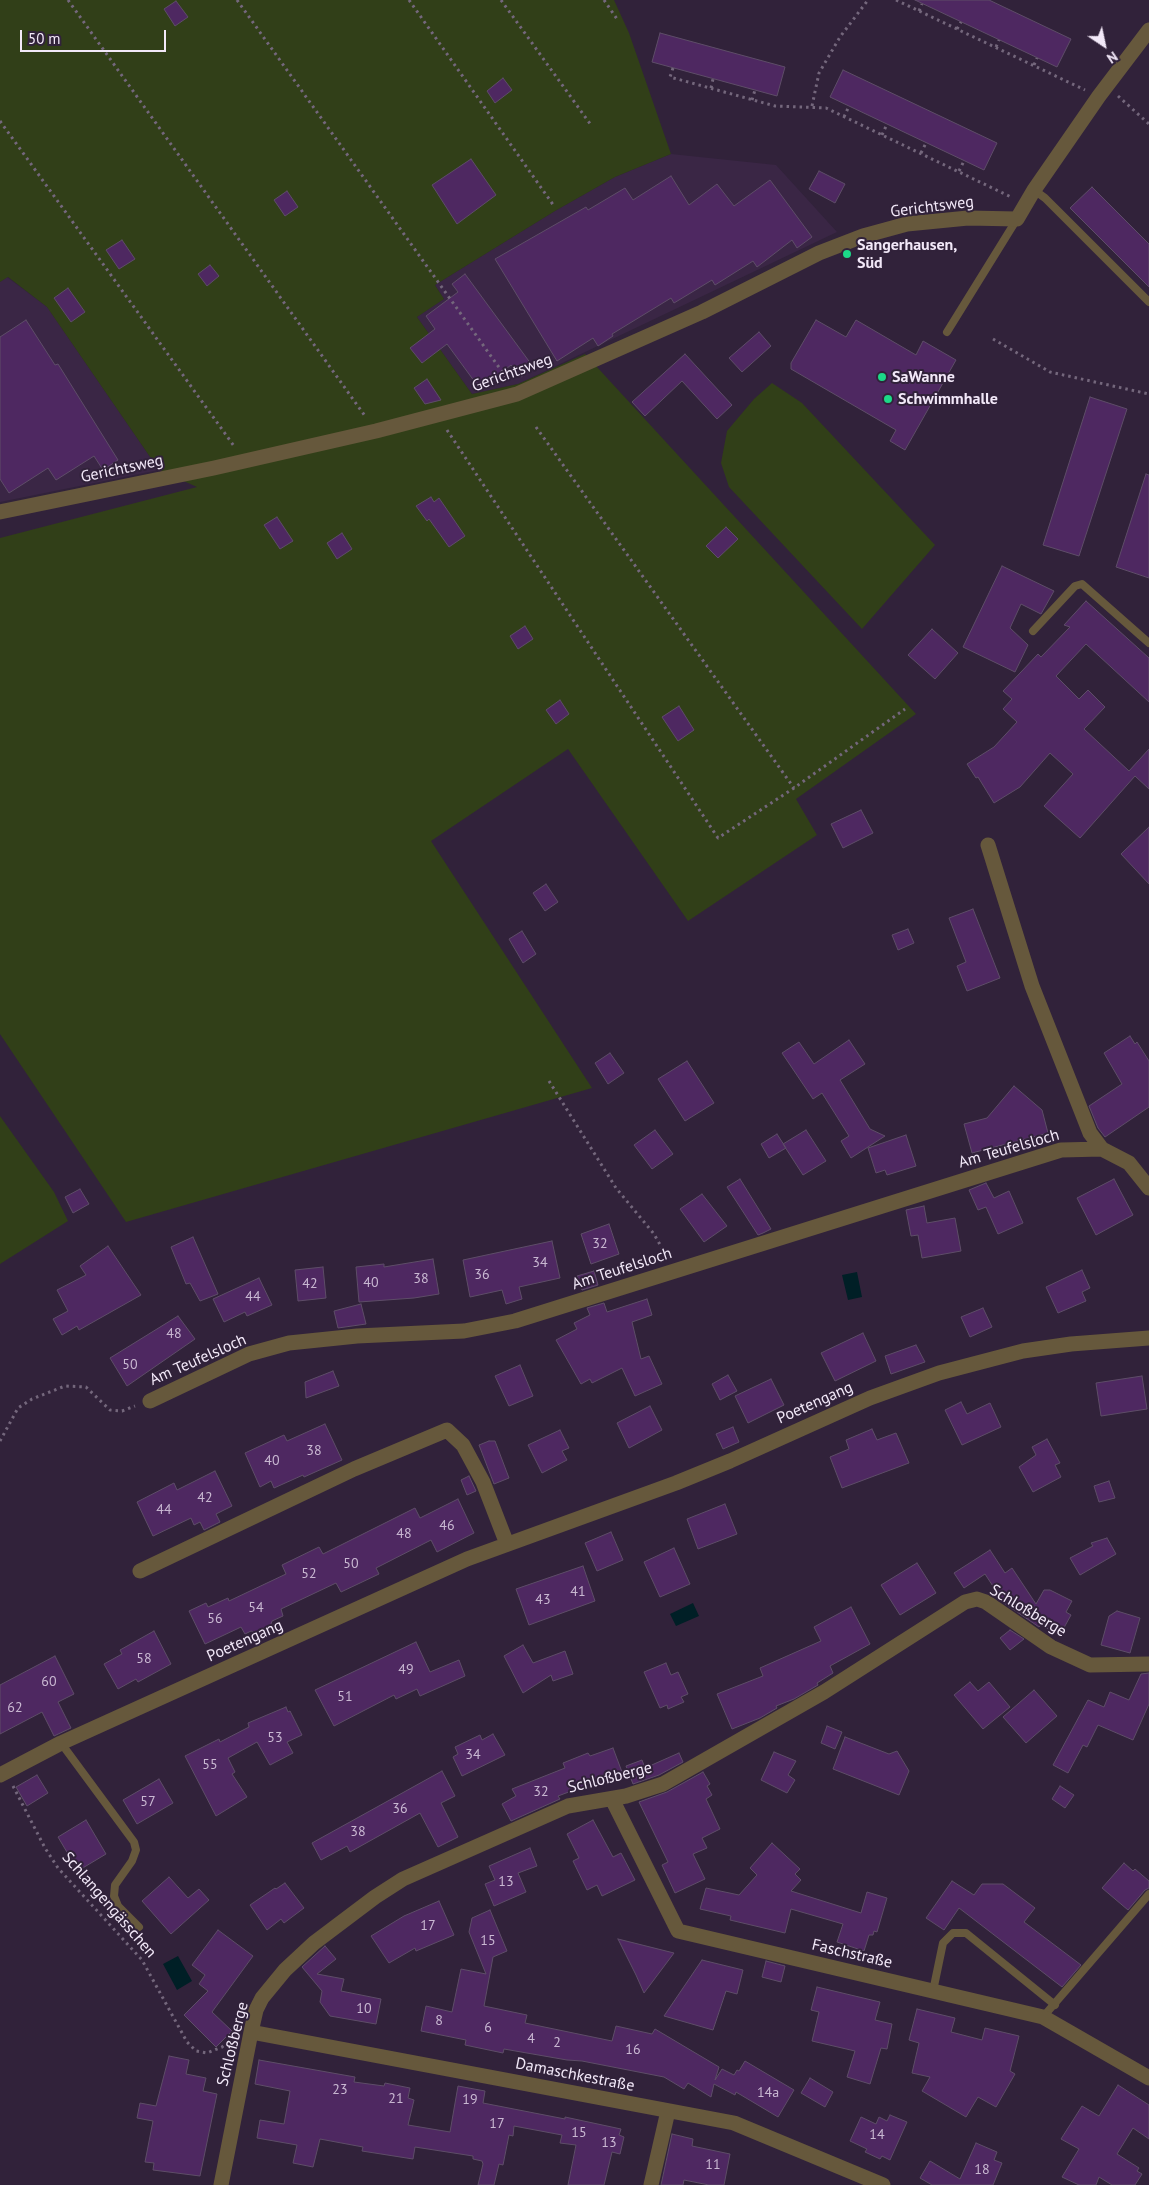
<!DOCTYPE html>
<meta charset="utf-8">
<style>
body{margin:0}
#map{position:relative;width:1149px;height:2185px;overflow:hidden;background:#31223a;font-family:"PT Sans",sans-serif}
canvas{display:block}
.north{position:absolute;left:1079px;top:20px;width:50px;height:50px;-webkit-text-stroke:4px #31223a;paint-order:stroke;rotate:146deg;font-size:14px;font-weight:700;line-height:20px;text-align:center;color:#f2e8f8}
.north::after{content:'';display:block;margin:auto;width:18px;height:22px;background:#f2e8f8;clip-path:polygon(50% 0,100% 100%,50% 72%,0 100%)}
.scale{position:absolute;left:20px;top:30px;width:146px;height:22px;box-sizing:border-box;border:2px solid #f2e8f8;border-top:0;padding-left:6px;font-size:15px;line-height:18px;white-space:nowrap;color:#f2e8f8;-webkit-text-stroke:4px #31223a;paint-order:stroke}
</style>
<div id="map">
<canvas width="1149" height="2185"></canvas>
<div class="north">N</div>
<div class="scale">50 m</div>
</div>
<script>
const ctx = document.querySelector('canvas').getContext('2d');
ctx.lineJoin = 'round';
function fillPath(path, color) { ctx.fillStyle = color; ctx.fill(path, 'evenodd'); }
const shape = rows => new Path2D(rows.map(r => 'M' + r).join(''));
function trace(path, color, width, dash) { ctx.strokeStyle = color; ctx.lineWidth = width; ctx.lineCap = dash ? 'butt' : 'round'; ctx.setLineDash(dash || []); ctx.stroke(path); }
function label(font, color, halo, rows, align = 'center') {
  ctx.font = font + ' "PT Sans",sans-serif'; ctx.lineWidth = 4; ctx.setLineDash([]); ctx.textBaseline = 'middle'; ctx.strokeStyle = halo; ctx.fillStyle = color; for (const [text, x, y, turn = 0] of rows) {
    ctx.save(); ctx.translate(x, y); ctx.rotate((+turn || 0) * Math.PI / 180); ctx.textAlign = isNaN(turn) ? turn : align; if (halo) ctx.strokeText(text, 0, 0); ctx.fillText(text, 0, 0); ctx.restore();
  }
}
const built = shape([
 [671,154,776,165,837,232,518,384,472,394,417,317,444,299,435,285,555,211,615,177],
 [7,277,47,307,159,470,0,502,0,282]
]);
const green = shape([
 [0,0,614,0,629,33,671,154,615,177,555,211,435,285,444,299,417,317,472,394,518,384,585,354,916,714,796,799,817,835,688,921,568,749,431,841,592,1088,126,1222,0,1034,0,538,197,487,159,470,47,307,8,277,0,282],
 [772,383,802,403,935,545,862,629,729,487,721,463,727,431,754,399],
 [0,1116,54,1192,68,1221,0,1264]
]);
const water = shape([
 [857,1272,862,1297,848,1300,842,1275],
 [693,1603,699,1616,676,1626,670,1614],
 [178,1956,192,1981,177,1990,163,1964]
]);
const building = shape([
 [915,0,989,0,1071,39,1057,67,915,0],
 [176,1,188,17,175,26,164,9,176,1],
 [660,33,785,67,777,96,652,62,660,33],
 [843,70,997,143,984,170,830,97,843,70],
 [503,78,512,90,495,103,487,91,503,78],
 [471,159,496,195,457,224,432,185,471,159],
 [819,171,845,184,835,203,809,189,819,171],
 [671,176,689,205,717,184,734,206,770,180,812,237,797,248,792,240,757,267,753,261,715,285,712,280,674,303,671,298,612,334,613,336,598,346,593,338,557,361,495,259,586,207,588,210,625,188,633,200,671,176],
 [1092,187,1149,244,1149,287,1070,208,1092,187],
 [287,191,298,207,285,216,274,200,287,191],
 [122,240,135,259,119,269,106,250,122,240],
 [210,265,219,276,207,286,198,274,210,265],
 [465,274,534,368,521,377,511,365,480,389,447,344,422,363,410,348,435,329,426,316,458,292,452,284,465,274],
 [68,288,85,312,71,322,54,298,68,288],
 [26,320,55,365,58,364,118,460,103,470,94,456,56,480,48,468,9,493,0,479,0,337,26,320],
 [816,320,846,337,856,320,916,355,923,341,956,360,905,450,890,441,896,430,791,369,791,363,816,320],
 [759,332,771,346,742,372,729,358,759,332],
 [685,354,732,405,717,419,682,381,645,416,632,402,685,354],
 [427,379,441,400,425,404,414,388,427,379],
 [1090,397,1127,409,1079,556,1043,545,1090,397],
 [1146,474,1149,475,1149,578,1116,567,1146,474],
 [431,497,434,502,439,498,465,536,449,547,429,519,427,521,416,506,431,497],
 [277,517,293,541,280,549,264,525,277,517],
 [726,527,738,539,718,558,706,546,726,527],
 [342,533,352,549,337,559,327,543,342,533],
 [1002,566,1054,591,1041,614,1021,604,1010,628,1028,645,1015,672,963,647,1002,566],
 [1086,601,1149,658,1149,702,1086,644,1056,676,1079,699,1088,690,1105,707,1084,729,1129,771,1149,749,1149,789,1135,776,1080,838,1044,806,1073,774,1050,753,1020,787,994,803,978,777,976,778,967,764,994,747,1017,722,1003,709,1012,699,1003,691,1038,654,1041,657,1070,627,1064,625,1086,601],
 [525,626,533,639,518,649,510,636,525,626],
 [932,629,958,653,935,679,908,655,932,629],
 [560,700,569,714,556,724,546,710,560,700],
 [679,706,694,730,678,741,662,717,679,706],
 [861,810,873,833,843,848,831,824,861,810],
 [1149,827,1149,884,1121,854,1149,827],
 [546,884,558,902,545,911,533,893,546,884],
 [973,909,1000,978,967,991,957,966,966,962,949,918,973,909],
 [908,929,914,943,898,950,892,935,908,929],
 [522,931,536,954,523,963,509,939,522,931],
 [1130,1036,1135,1044,1137,1042,1149,1061,1149,1107,1105,1137,1098,1128,1089,1106,1122,1084,1104,1053,1130,1036],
 [849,1040,865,1064,840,1080,870,1129,885,1136,851,1158,841,1141,849,1136,822,1093,813,1099,782,1053,799,1042,814,1064,849,1040],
 [610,1053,624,1073,608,1084,595,1063,610,1053],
 [687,1061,714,1103,685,1121,658,1079,687,1061],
 [1014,1086,1042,1110,1048,1133,972,1153,964,1124,987,1118,1014,1086],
 [655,1130,673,1154,652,1169,634,1145,655,1130],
 [806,1130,826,1161,803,1175,783,1144,806,1130],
 [777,1134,786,1148,769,1158,761,1144,777,1134],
 [906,1135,916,1166,887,1175,885,1170,876,1173,868,1148,906,1135],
 [740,1179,771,1229,763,1233,758,1235,727,1187,740,1179],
 [1114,1179,1133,1215,1096,1235,1077,1198,1114,1179],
 [986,1183,994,1198,1009,1191,1023,1223,998,1234,986,1207,978,1210,969,1190,986,1183],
 [80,1189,89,1204,73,1213,65,1197,80,1189],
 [702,1194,727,1226,704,1242,680,1209,702,1194],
 [924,1206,927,1223,955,1218,961,1251,922,1258,918,1235,911,1236,906,1210,924,1206],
 [609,1224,619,1254,591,1264,581,1234,609,1224],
 [193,1237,218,1294,200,1301,190,1283,186,1284,171,1247,193,1237],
 [552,1241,560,1278,519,1287,522,1299,506,1304,502,1290,470,1297,463,1260,552,1241],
 [108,1246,141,1295,79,1330,77,1326,62,1335,53,1319,68,1311,57,1290,86,1275,80,1266,108,1246],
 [433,1259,439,1294,414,1298,359,1302,356,1267,384,1264,384,1267,433,1259],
 [323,1267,326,1298,298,1301,295,1270,323,1267],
 [1082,1270,1090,1288,1082,1292,1086,1301,1058,1313,1046,1287,1082,1270],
 [594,1271,598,1285,582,1290,577,1276,594,1271],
 [259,1278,272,1305,247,1316,245,1312,224,1322,213,1299,259,1278],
 [647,1299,652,1315,632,1322,641,1359,649,1356,662,1384,635,1396,622,1368,592,1383,590,1379,581,1384,556,1340,577,1329,574,1323,590,1315,587,1308,604,1303,607,1312,647,1299],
 [361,1304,366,1324,338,1328,334,1311,361,1304],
 [983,1308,992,1327,970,1337,961,1317,983,1308],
 [178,1316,195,1339,127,1386,110,1358,178,1316],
 [863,1333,876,1361,835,1381,821,1353,863,1333],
 [916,1345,925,1362,891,1374,885,1356,916,1345],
 [520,1365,533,1396,509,1406,495,1376,520,1365],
 [333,1371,339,1386,306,1398,305,1382,333,1371],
 [728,1375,737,1391,720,1400,712,1384,728,1375],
 [1142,1376,1147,1409,1101,1416,1096,1383,1142,1376],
 [771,1379,784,1405,748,1423,735,1396,771,1379],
 [961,1402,967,1414,990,1403,1001,1427,962,1445,945,1410,961,1402],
 [650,1406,662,1430,629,1448,617,1423,650,1406],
 [325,1424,342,1460,304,1477,303,1475,274,1488,271,1481,260,1487,245,1453,284,1435,287,1441,325,1424],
 [733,1427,739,1442,723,1449,716,1434,733,1427],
 [872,1429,877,1440,896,1433,909,1463,842,1488,830,1457,849,1449,846,1440,872,1429],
 [560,1430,569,1448,562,1451,567,1460,542,1473,528,1445,560,1430],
 [1047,1439,1060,1463,1055,1465,1061,1477,1033,1492,1019,1467,1036,1455,1032,1447,1047,1439],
 [489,1441,495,1441,509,1478,494,1484,479,1445,489,1441],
 [215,1471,232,1506,216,1514,220,1522,204,1530,200,1522,194,1525,191,1518,153,1536,137,1502,174,1483,177,1490,215,1471],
 [469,1476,476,1491,467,1495,461,1480,469,1476],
 [1109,1481,1115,1498,1099,1502,1094,1486,1109,1481],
 [458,1499,474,1533,437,1552,431,1540,376,1568,379,1574,341,1592,336,1583,281,1609,283,1616,272,1621,269,1630,260,1634,251,1631,245,1634,241,1627,205,1644,189,1611,206,1603,208,1607,228,1598,229,1601,286,1574,282,1565,319,1547,323,1554,415,1508,420,1518,458,1499],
 [725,1504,737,1534,698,1549,687,1519,725,1504],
 [611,1532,623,1560,597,1571,585,1543,611,1532],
 [1107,1538,1116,1554,1080,1575,1070,1558,1093,1546,1091,1543,1107,1538],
 [674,1548,690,1584,660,1597,644,1562,674,1548],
 [990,1550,1005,1573,1012,1568,1036,1604,1044,1590,1050,1590,1072,1601,1066,1612,1071,1615,1060,1635,1041,1625,1039,1627,1004,1603,985,1574,964,1588,954,1573,990,1550],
 [917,1563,936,1593,900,1615,881,1585,917,1563],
 [583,1566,595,1601,529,1625,516,1589,583,1566],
 [851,1607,870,1644,830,1666,833,1673,817,1683,818,1685,794,1699,776,1706,777,1708,760,1718,732,1729,717,1694,763,1676,760,1668,821,1641,814,1627,851,1607],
 [1117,1611,1140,1618,1130,1653,1101,1645,1109,1616,1117,1611],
 [1010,1630,1024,1639,1010,1650,1000,1638,1010,1630],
 [154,1631,171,1664,138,1682,136,1679,118,1689,104,1664,122,1654,120,1650,154,1631],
 [416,1642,430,1672,459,1660,465,1676,420,1696,417,1689,396,1699,394,1695,334,1726,315,1690,416,1642],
 [523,1645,533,1663,565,1651,573,1674,553,1681,551,1675,523,1693,504,1656,523,1645],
 [55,1656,74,1694,58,1702,71,1728,54,1736,42,1712,0,1734,0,1685,55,1656],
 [666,1663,671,1675,678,1672,688,1694,681,1697,684,1702,668,1709,667,1705,660,1708,644,1672,666,1663],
 [1149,1673,1149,1704,1133,1740,1098,1725,1087,1747,1083,1745,1068,1773,1053,1765,1088,1700,1104,1707,1110,1692,1129,1700,1141,1674,1149,1673],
 [970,1682,978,1691,989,1682,1010,1707,983,1729,954,1695,970,1682],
 [1034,1690,1057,1716,1026,1743,1003,1717,1034,1690],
 [286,1707,288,1712,290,1711,302,1735,287,1742,293,1753,270,1765,257,1742,228,1758,235,1772,232,1774,247,1797,216,1816,185,1756,219,1739,220,1742,249,1727,248,1723,286,1707],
 [827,1726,842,1732,835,1749,821,1743,827,1726],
 [493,1734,505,1755,462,1776,453,1757,458,1754,455,1747,480,1735,482,1740,493,1734],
 [845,1737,889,1754,897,1751,909,1771,899,1795,833,1769,845,1737],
 [613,1748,622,1772,558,1796,560,1799,511,1821,502,1804,516,1796,512,1789,565,1768,563,1763,588,1753,590,1756,613,1748],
 [774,1752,796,1761,788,1775,795,1780,787,1793,761,1780,774,1752],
 [679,1753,683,1762,659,1775,633,1784,626,1766,642,1760,645,1768,679,1753],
 [442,1771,455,1796,441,1803,458,1837,438,1847,420,1813,350,1852,347,1846,321,1860,312,1843,442,1771],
 [703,1772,710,1784,707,1786,712,1795,706,1799,720,1829,702,1838,707,1848,693,1854,705,1879,675,1893,662,1865,668,1862,639,1802,667,1792,703,1772],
 [37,1775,48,1793,27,1806,16,1787,37,1775],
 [159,1779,173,1803,137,1824,123,1800,159,1779],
 [1060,1786,1074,1795,1065,1808,1052,1799,1060,1786],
 [86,1820,106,1854,81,1869,77,1863,74,1864,58,1837,86,1820],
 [593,1820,613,1857,621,1853,635,1880,602,1896,597,1885,587,1890,573,1861,579,1858,567,1834,593,1820],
 [772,1843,800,1869,795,1874,801,1880,791,1891,861,1913,867,1892,887,1898,877,1932,874,1931,873,1935,869,1935,864,1951,837,1942,843,1924,791,1909,785,1933,730,1920,731,1916,700,1909,706,1888,739,1895,757,1875,750,1868,772,1843],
 [530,1848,537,1866,518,1873,526,1892,494,1906,485,1884,495,1880,489,1866,530,1848],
 [1124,1863,1133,1871,1135,1869,1149,1881,1149,1888,1145,1890,1128,1910,1102,1888,1124,1863],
 [169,1877,188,1898,199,1889,209,1900,171,1934,142,1901,169,1877],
 [952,1881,974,1895,982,1884,1003,1884,1035,1908,1024,1922,1081,1965,1062,1987,959,1908,944,1930,926,1918,952,1881],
 [285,1883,304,1908,284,1923,281,1919,267,1930,250,1905,275,1888,276,1889,285,1883],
 [439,1901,454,1935,416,1951,415,1948,389,1963,371,1936,404,1916,439,1901],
 [490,1910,507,1951,493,1957,484,2006,527,2015,525,2023,612,2041,616,2026,652,2034,655,2029,719,2067,715,2080,722,2069,734,2075,737,2070,739,2071,745,2061,794,2090,778,2117,736,2092,735,2095,714,2084,711,2097,688,2083,684,2089,664,2077,582,2061,567,2060,504,2049,503,2053,465,2045,466,2040,421,2031,426,2006,452,2012,461,1969,486,1974,469,1932,472,1918,490,1910],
 [218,1930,253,1956,212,2012,232,2031,216,2047,184,2015,208,1991,199,1984,205,1975,192,1965,218,1930],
 [618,1939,674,1953,644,1993,636,1975,618,1939],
 [325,1946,336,1959,317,1974,344,1979,341,1991,381,1999,376,2024,330,2016,320,2002,322,1991,302,1967,325,1946],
 [702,1960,743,1970,737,1994,726,1991,713,2030,664,2016,702,1960],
 [766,1961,785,1966,781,1982,762,1977,766,1961],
 [817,1987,880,2002,875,2020,892,2024,887,2049,881,2048,870,2084,847,2077,855,2051,812,2041,819,2012,811,2010,817,1987],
 [917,2009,955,2018,951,2032,982,2040,985,2028,1019,2036,1010,2071,1015,2074,996,2107,978,2097,966,2117,922,2091,930,2077,912,2073,919,2043,909,2040,917,2009],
 [169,2056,189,2060,186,2074,206,2078,203,2091,217,2094,200,2176,153,2170,154,2163,145,2162,153,2121,137,2118,140,2103,156,2106,169,2056],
 [259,2060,355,2077,354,2082,384,2086,385,2083,410,2088,408,2098,414,2100,408,2125,450,2132,458,2086,485,2091,483,2103,565,2119,565,2117,621,2129,619,2135,624,2137,620,2154,612,2152,604,2185,568,2185,576,2145,560,2143,562,2135,514,2126,513,2136,509,2135,503,2165,499,2164,494,2185,478,2185,483,2164,482,2161,473,2159,473,2156,415,2147,413,2159,362,2151,363,2147,320,2139,313,2167,293,2163,297,2145,257,2138,260,2120,284,2124,290,2091,255,2084,259,2060],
 [810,2078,833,2092,825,2107,801,2093,810,2078],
 [1118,2085,1149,2105,1149,2139,1133,2128,1117,2154,1139,2168,1137,2171,1142,2174,1135,2185,1112,2185,1099,2177,1096,2185,1079,2185,1062,2177,1079,2149,1061,2139,1082,2106,1099,2116,1118,2085],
 [890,2115,907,2122,890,2160,882,2156,880,2159,865,2152,867,2149,850,2141,861,2117,876,2124,879,2117,887,2121,890,2115],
 [672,2134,693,2139,692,2146,730,2154,724,2185,709,2185,684,2180,683,2185,661,2185,672,2134],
 [976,2143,997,2152,994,2160,1002,2163,993,2185,932,2185,920,2178,930,2161,960,2179,976,2143]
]);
const path = shape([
 [68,0,365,416],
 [237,0,508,380],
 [409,0,554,206],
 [501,0,591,125],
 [604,0,617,19],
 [896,0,1085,90],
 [919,11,922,4],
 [957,29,961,22],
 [996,47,999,40],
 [1034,65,1037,58],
 [673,68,670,77,775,106,826,108,1011,197],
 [711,88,713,79],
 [1118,96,1149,124],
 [752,100,755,90],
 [812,106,819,73,840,37,868,0],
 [844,117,849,106],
 [0,121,234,446],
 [882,135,887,124],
 [921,153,926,143],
 [959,171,964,161],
 [993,339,1050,372,1149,394],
 [536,427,794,788],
 [447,430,718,838,794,788,905,709],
 [549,1081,616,1188,654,1234,667,1257],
 [0,1441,18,1408,32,1399,65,1386,86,1387,110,1410,122,1411,135,1406],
 [13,1786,45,1848,58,1868,142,1960,187,2042,196,2051,207,2053,222,2047,232,2039]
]);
const service = shape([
 [1034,190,1045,198,1149,302],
 [947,332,1017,219],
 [1033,631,1075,586,1082,584,1149,643],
 [61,1743,134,1842,136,1850,132,1861,115,1885,114,1896,118,1906,139,1927],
 [933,1991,943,1943,953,1933,966,1933,1055,2005],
 [1043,2017,1149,1894]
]);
const minor = shape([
 [0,512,214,468,376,431,517,394,702,312,819,253,863,236,907,224,968,218,1017,219,1034,190,1099,96,1149,30],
 [988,845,1032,986,1090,1133,1102,1149,1129,1163,1149,1188],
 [150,1401,249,1354,289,1343,357,1336,464,1331,515,1321,1061,1150,1102,1149],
 [140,1571,354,1469,447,1430,463,1445,483,1482,507,1544],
 [0,1775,61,1743,467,1559,676,1483,730,1461,870,1398,939,1373,1023,1351,1071,1344,1149,1338],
 [614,1798,615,1805,678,1931,1043,2017,1149,2078],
 [251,2032,734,2123,883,2185],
 [221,2185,251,2032,256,2010,262,1998,285,1970,314,1943,375,1897,403,1879,568,1806,626,1796,663,1784,824,1692,965,1602,977,1599,986,1602,1051,1647,1090,1665,1149,1664],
 [651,2185,668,2111]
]);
const markers = [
 [847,254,5,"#1cd988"],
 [882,377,5,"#1cd988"],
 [888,399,5,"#1cd988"]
];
const numberNames = [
 ["32",600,1244],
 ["34",540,1263],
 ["36",482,1275],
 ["38",421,1279],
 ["40",371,1283],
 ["42",310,1284],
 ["44",253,1297],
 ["48",174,1334],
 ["50",130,1365],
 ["38",314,1451],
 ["40",272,1461],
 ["42",205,1498],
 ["44",164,1510],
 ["46",447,1526],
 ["48",404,1534],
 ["50",351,1564],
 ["52",309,1574],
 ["41",578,1592],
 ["43",543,1600],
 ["54",256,1608],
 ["56",215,1619],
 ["58",144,1659],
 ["49",406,1670],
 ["60",49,1682],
 ["51",345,1697],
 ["62",15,1708],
 ["53",275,1738],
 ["34",473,1755],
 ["55",210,1765],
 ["32",541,1792],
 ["57",148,1802],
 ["36",400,1809],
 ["38",358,1832],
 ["13",506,1882],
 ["17",428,1926],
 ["15",488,1941],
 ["10",364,2009],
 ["8",439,2021],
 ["6",488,2028],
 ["4",531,2039],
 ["2",557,2043],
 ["16",633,2050],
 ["23",340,2090],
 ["14a",768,2093],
 ["21",396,2099],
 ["19",470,2100],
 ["17",497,2124],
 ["15",579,2133],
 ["14",877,2135],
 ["13",609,2143],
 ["11",713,2165],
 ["18",982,2170]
];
const streetNames = [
 ["Gerichtsweg",932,207,-7],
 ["Gerichtsweg",512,373,-20],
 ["Gerichtsweg",122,469,-12],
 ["Am Teufelsloch",1009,1149,-16],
 ["Am Teufelsloch",622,1269,-18],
 ["Am Teufelsloch",198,1360,-24],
 ["Poetengang",815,1403,-24],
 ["Schloßberge",1028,1611,31],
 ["Poetengang",245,1641,-24],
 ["Schloßberge",610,1778,-14],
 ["Schlangengässchen",109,1905,49],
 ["Faschstraße",852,1954,13],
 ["Schloßberge",233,2044,-76],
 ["Damaschkestraße",575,2075,11]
];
const poiNames = [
 ["Sangerhausen,",857,245],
 ["Süd",857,263],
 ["SaWanne",892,377],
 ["Schwimmhalle",898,399]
];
fillPath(built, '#3a2645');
fillPath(green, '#313f18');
fillPath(water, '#001f26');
fillPath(building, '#4e2861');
trace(building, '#5e4d68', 1);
trace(path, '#74677c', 3, [2.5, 4]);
trace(service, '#66583c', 8);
trace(minor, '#66583c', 15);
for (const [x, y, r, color] of markers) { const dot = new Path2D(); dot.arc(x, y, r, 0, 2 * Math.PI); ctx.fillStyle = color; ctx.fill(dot); trace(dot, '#31223a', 2); }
label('14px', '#c9b8d2', null, numberNames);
label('16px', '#f2e8f8', '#31223a', streetNames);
label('bold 16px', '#f2e8f8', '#31223a', poiNames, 'left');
</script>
